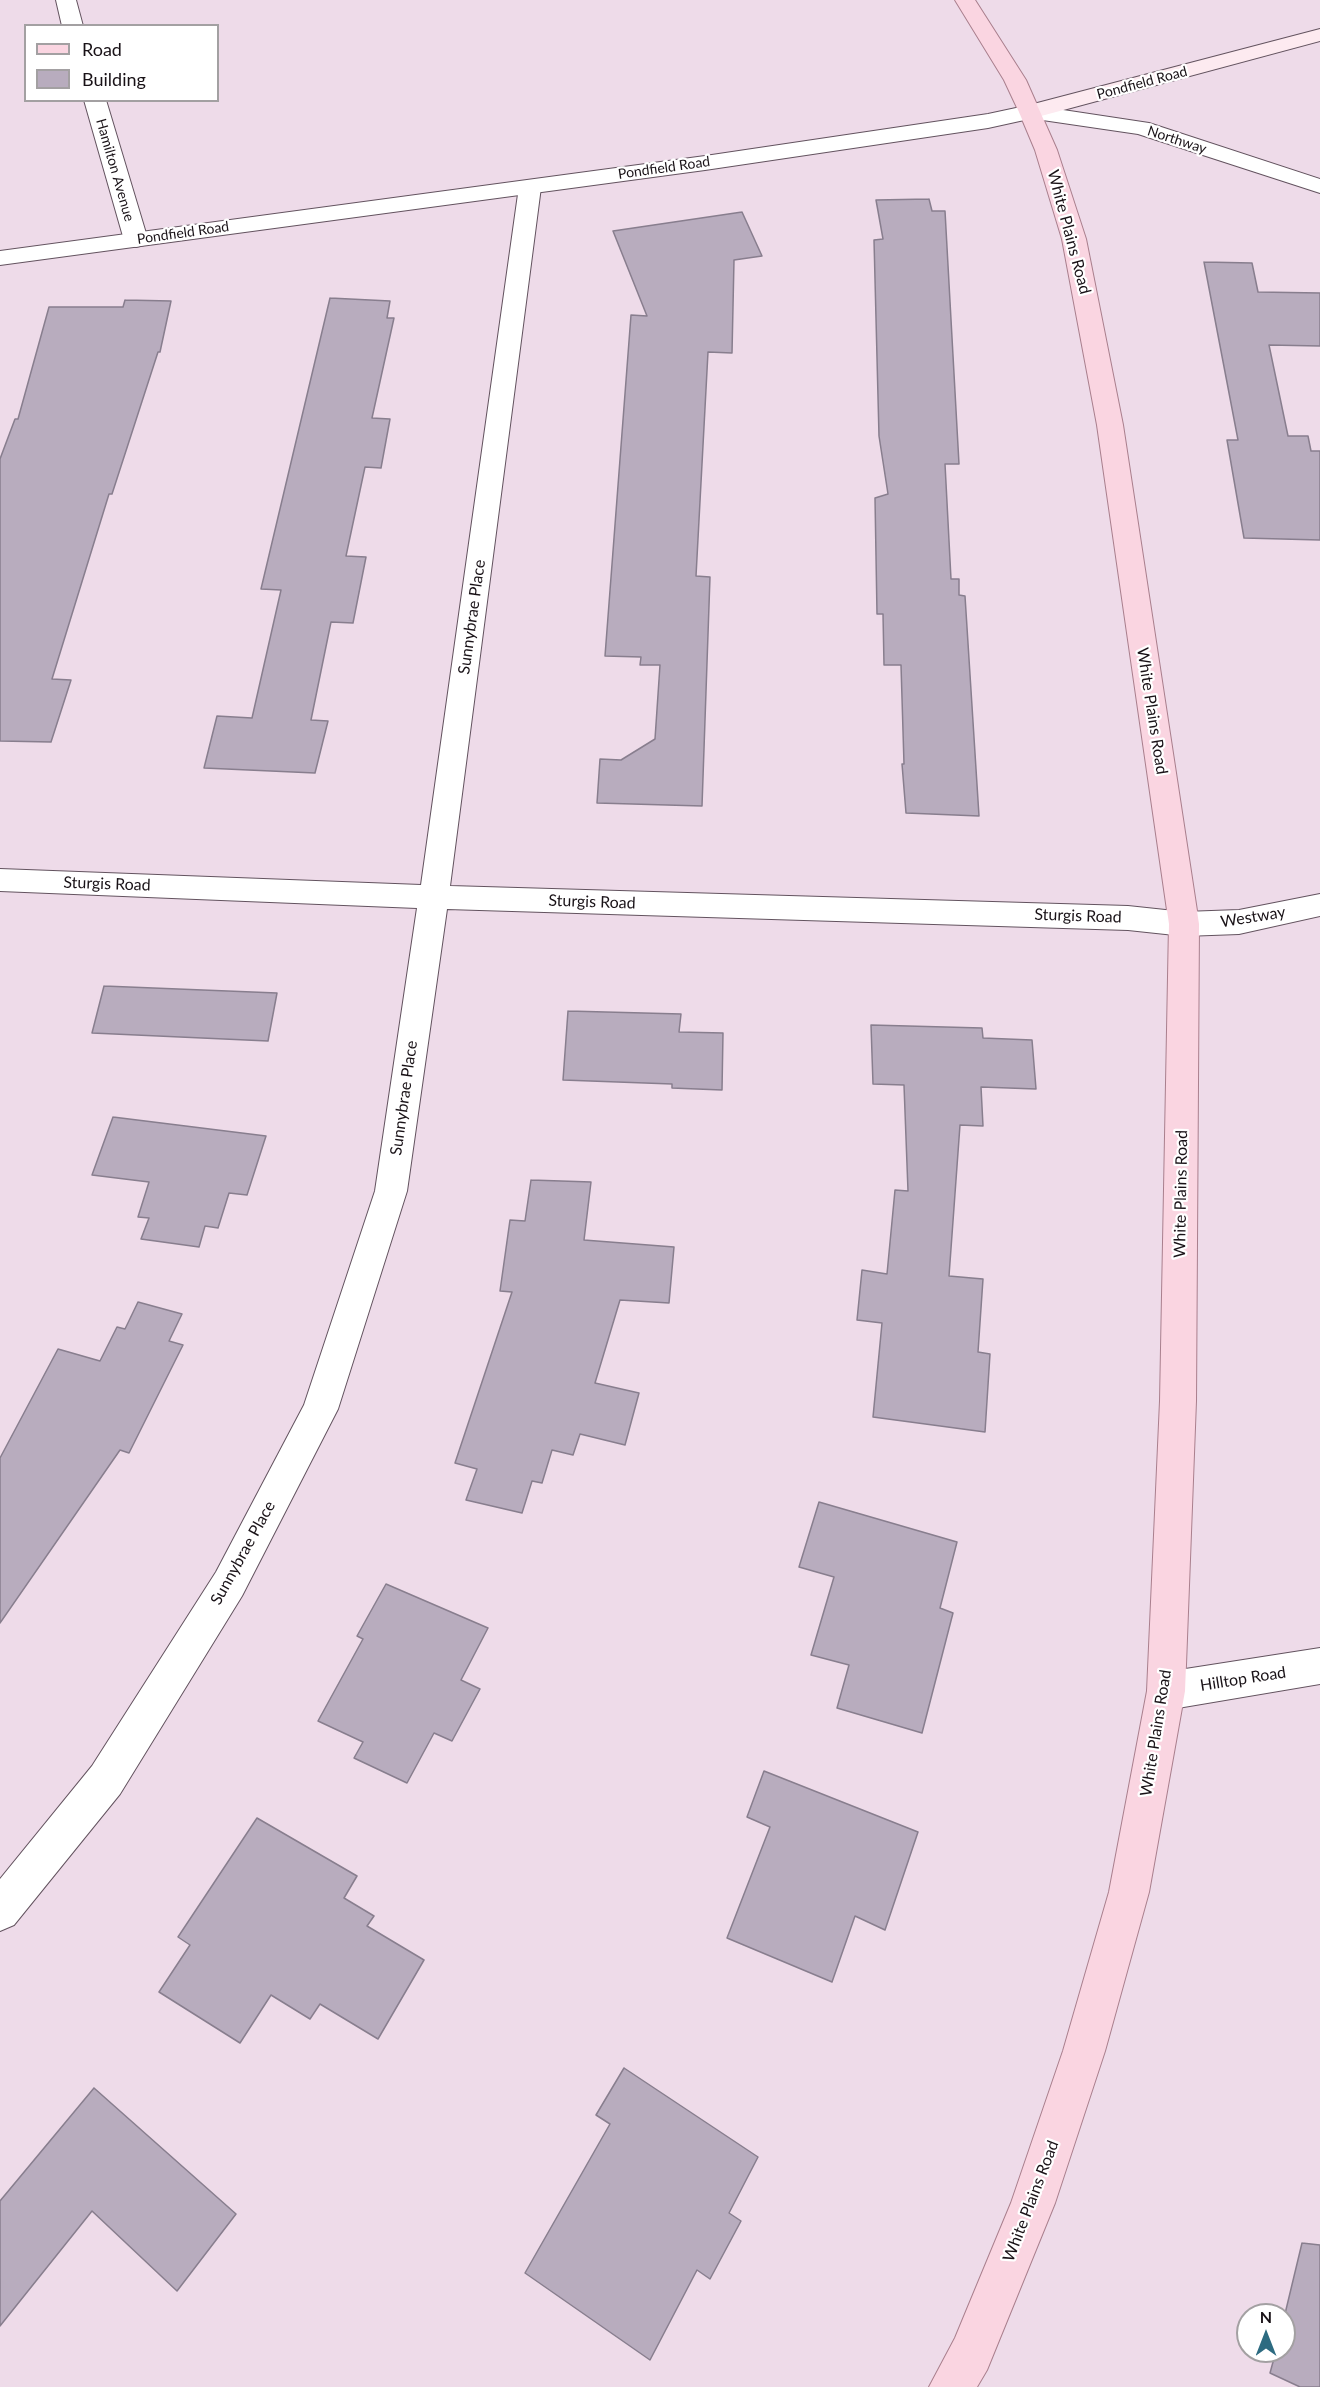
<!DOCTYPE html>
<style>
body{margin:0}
#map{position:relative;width:1320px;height:2387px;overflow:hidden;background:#eedbe9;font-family:Lato,sans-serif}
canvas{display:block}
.legend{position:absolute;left:24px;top:24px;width:195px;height:78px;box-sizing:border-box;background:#fff;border:2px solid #a3a0a2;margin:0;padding:8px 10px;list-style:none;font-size:18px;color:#191217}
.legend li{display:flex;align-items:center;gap:12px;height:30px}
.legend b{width:30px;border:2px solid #a3a0a2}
.north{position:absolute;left:1236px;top:2303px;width:60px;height:60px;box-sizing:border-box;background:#fff;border:2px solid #a3a0a2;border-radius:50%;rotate:0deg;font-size:16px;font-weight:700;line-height:24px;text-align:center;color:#191217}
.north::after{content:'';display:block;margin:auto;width:21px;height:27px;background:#2d6b81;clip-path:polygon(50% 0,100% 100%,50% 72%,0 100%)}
</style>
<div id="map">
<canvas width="1320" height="2387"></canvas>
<ul class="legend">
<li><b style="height:8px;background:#fad5e1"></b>Road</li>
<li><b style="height:16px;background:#b8acbe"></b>Building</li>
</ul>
<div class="north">N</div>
</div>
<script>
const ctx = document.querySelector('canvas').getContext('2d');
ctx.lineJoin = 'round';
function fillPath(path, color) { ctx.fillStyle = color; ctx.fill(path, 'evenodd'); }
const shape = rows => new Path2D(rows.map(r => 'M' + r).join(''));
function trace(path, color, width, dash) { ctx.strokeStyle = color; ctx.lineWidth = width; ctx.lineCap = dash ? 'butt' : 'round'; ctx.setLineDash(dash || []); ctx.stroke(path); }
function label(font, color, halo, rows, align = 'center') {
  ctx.font = font + ' Lato,sans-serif'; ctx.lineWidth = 4.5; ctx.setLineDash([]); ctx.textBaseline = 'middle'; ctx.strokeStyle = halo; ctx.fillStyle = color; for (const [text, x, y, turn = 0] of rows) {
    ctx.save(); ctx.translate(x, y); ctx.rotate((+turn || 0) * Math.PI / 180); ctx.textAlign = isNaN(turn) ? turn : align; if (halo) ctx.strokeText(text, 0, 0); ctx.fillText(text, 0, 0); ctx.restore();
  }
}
const building = shape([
 [929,199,932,211,945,211,959,464,945,464,951,579,959,579,959,595,965,596,979,816,906,813,902,764,904,764,901,665,884,665,883,614,877,614,875,498,888,494,879,436,874,240,883,239,876,200,929,199],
 [742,212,762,256,734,260,732,353,708,352,696,576,710,577,702,806,597,803,600,759,621,760,655,739,660,665,640,665,641,657,605,656,631,315,647,316,613,231,742,212],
 [1204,262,1252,263,1258,292,1320,293,1320,346,1269,345,1288,436,1308,436,1311,451,1320,451,1320,540,1244,538,1227,440,1238,440,1204,262],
 [330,298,390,301,387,318,394,318,372,418,390,419,381,468,365,467,346,556,366,557,353,623,331,622,311,720,328,721,315,773,204,768,217,716,252,718,281,590,261,589,330,298],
 [125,300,171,301,160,352,158,352,112,494,109,494,52,679,71,680,51,742,0,741,0,459,15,419,18,419,49,307,123,307,125,300],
 [104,986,277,993,268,1041,92,1033,104,986],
 [568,1011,681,1014,679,1032,723,1033,722,1090,672,1088,672,1084,563,1080,568,1011],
 [871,1025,982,1028,983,1038,1032,1040,1036,1089,981,1087,983,1126,960,1125,949,1276,983,1279,978,1352,990,1354,985,1432,873,1417,882,1323,857,1320,862,1270,887,1274,895,1190,908,1191,904,1085,873,1084,871,1025],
 [113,1117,266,1136,247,1195,229,1193,218,1228,205,1226,199,1247,141,1239,149,1218,138,1217,149,1182,92,1175,113,1117],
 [531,1180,591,1182,584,1240,674,1247,669,1303,620,1300,595,1383,639,1393,625,1445,580,1434,573,1455,552,1450,542,1483,532,1481,522,1513,466,1500,477,1469,455,1463,512,1292,500,1291,510,1220,525,1221,531,1180],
 [138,1302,182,1314,169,1341,183,1345,129,1453,120,1450,0,1623,0,1458,58,1349,100,1361,117,1327,125,1329,138,1302],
 [819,1502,957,1542,940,1608,953,1613,922,1733,837,1708,849,1665,811,1655,834,1577,799,1567,819,1502],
 [386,1584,488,1628,461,1680,480,1689,452,1741,434,1733,407,1783,354,1758,363,1742,318,1721,363,1639,357,1636,386,1584],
 [764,1771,918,1832,885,1930,855,1916,832,1982,727,1938,770,1827,747,1817,764,1771],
 [257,1818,357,1876,344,1898,374,1916,367,1926,424,1960,378,2039,320,2004,310,2019,271,1995,240,2043,159,1992,190,1945,178,1937,257,1818],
 [624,2068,758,2157,729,2213,741,2221,710,2279,697,2270,650,2360,525,2273,610,2124,596,2115,624,2068],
 [94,2088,236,2214,177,2291,92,2211,0,2326,0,2201,94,2088],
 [1302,2243,1320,2245,1320,2387,1300,2387,1270,2373,1276,2351,1284,2351,1284,2318,1302,2243]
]);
const minor = shape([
 [56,0,76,0,83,26,62,26,56,0],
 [84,100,106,100,148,240,144,245,136,247,128,245,124,240,84,100],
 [1030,105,1149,123,1320,179,1320,193,1138,134,1022,117,1019,112,1022,107,1030,105],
 [530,180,538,182,541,187,450,886,1128,906,1184,912,1239,910,1320,894,1320,916,1239,934,1184,936,1128,930,447,909,407,1191,338,1409,242,1596,120,1794,14,1925,0,1931,0,1879,92,1766,216,1572,304,1405,375,1191,417,908,0,891,0,869,421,885,519,187,522,182,530,180],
 [1320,1648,1320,1684,1166,1710,1153,1704,1147,1691,1153,1678,1166,1672,1320,1648]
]);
const tertiary = shape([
 [1030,105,1038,107,1041,112,1038,117,988,128,705,170,0,265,0,251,705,156,988,114,1030,105]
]);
const secondary = shape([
 [1320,29,1320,41,1030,119,1022,117,1019,112,1022,107,1320,29]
]);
const primary = shape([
 [955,0,975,0,1026,80,1057,150,1086,239,1123,425,1199,924,1196,1401,1185,1691,1149,1892,1105,2051,1055,2203,987,2370,977,2387,929,2387,955,2338,1011,2203,1063,2051,1109,1892,1147,1691,1160,1401,1169,924,1097,425,1062,239,1035,150,1019,112,1004,80,955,0]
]);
const farStreetnames = [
 ["Pondfield Road",1142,83,-15],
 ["Northway",1177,140,18],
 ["Pondfield Road",664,168,-8],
 ["Hamilton Avenue",115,170,74],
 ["Pondfield Road",183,233,-8]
];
const streetNames = [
 ["White Plains Road",1069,232,75],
 ["Sunnybrae Place",472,617,-82],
 ["White Plains Road",1152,711,81],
 ["Sturgis Road",107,884,2],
 ["Sturgis Road",592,902,2],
 ["Sturgis Road",1078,916,2],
 ["Westway",1253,917,-9],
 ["Sunnybrae Place",404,1098,-82],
 ["White Plains Road",1181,1194,-89],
 ["Sunnybrae Place",243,1553,-61],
 ["Hilltop Road",1243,1679,-9],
 ["White Plains Road",1156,1733,-81],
 ["White Plains Road",1031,2201,-69]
];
fillPath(building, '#b8acbe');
trace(building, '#887e8e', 1.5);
trace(minor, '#63535f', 2);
trace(tertiary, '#63535f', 2);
trace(secondary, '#63535f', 2);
trace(primary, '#a97f8d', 2);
fillPath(minor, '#fff');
fillPath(tertiary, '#fff');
fillPath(secondary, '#fdeaf0');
fillPath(primary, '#fad5e1');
label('14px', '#191217', '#fff', farStreetnames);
label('16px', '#191217', '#fff', streetNames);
</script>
